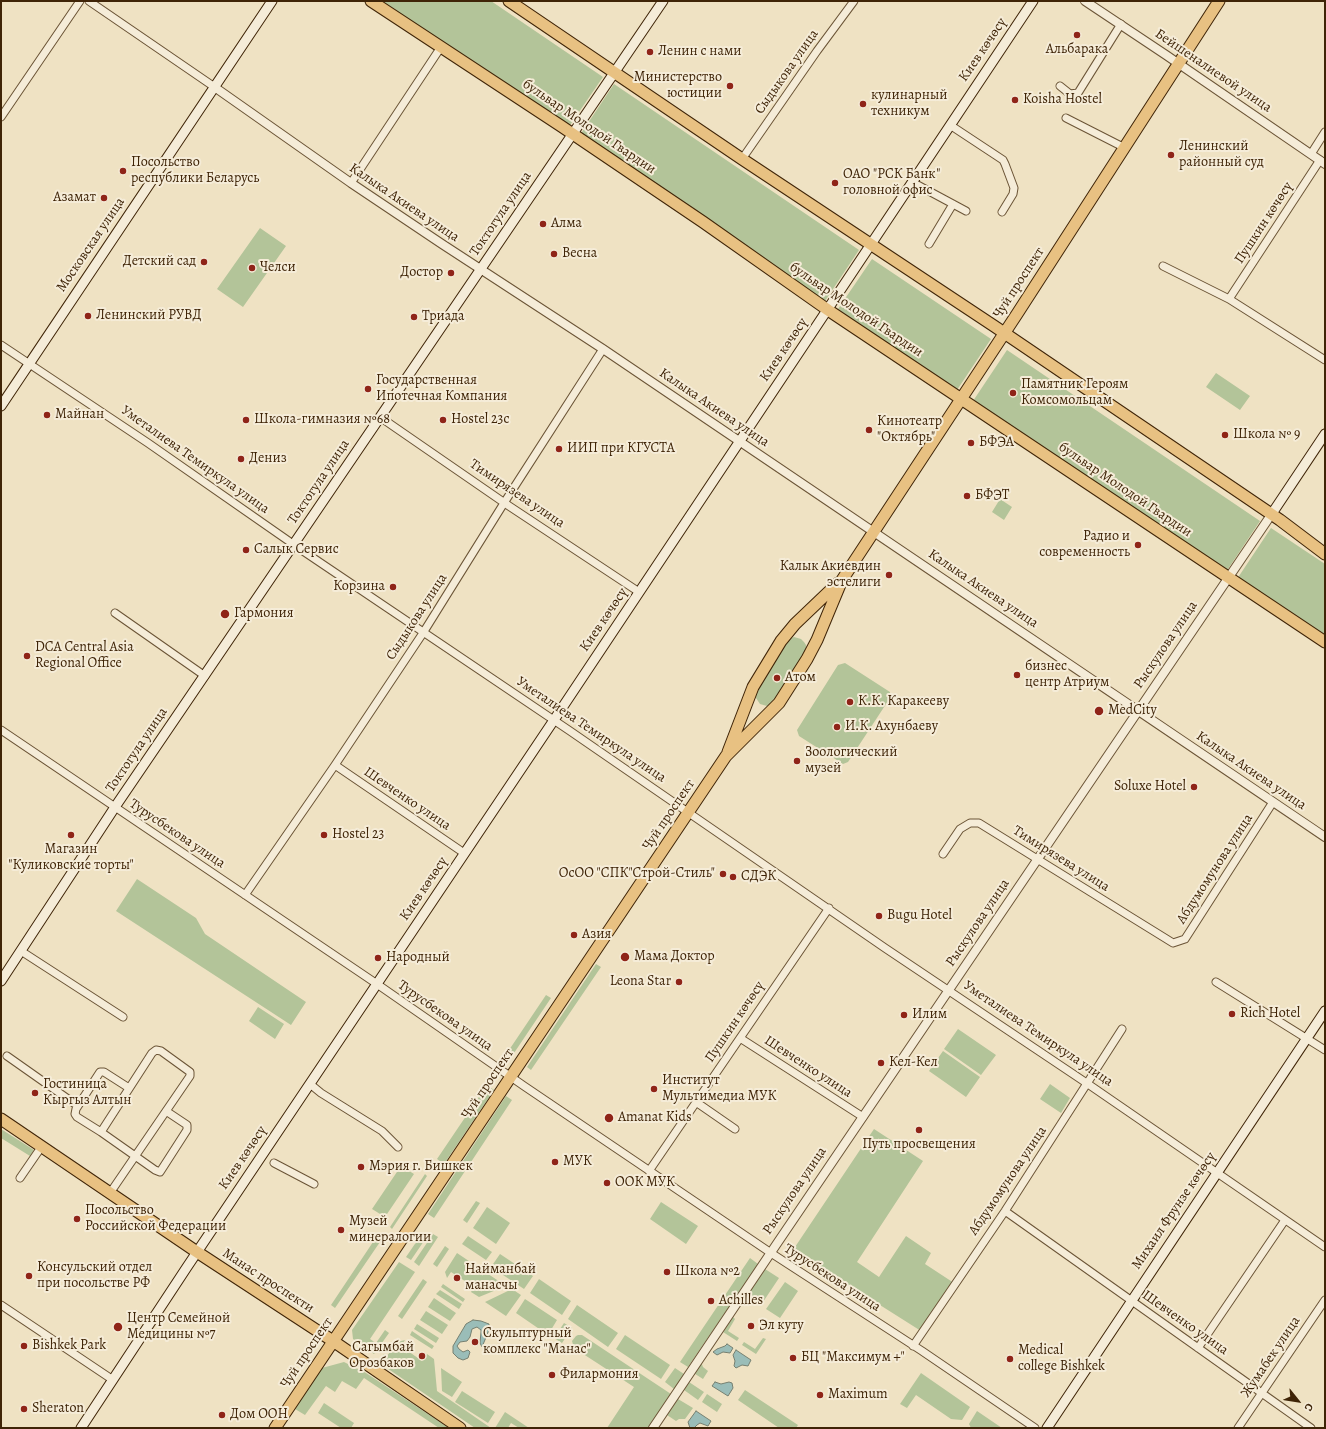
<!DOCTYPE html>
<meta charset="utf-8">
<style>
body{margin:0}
#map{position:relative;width:1326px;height:1429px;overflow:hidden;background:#efe2c3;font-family:Alegreya,serif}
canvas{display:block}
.frame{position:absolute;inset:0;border:2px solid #3f2407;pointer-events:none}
.north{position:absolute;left:1278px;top:1381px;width:40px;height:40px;-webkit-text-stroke:3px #f5ecd8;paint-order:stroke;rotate:120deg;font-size:11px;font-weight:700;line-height:16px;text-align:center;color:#3f2407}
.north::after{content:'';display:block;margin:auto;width:14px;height:18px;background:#3f2407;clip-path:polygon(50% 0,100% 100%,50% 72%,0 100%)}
</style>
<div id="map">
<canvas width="1326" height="1429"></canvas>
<div class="frame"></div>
<div class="north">С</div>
</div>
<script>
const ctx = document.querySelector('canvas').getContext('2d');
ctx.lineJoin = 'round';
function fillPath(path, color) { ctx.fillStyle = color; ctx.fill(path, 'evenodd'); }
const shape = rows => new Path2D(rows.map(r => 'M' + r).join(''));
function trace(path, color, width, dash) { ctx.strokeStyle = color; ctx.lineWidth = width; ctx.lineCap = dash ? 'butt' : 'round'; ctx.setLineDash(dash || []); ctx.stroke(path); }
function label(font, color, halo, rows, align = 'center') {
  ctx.font = font + ' Alegreya,serif'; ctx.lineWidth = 4; ctx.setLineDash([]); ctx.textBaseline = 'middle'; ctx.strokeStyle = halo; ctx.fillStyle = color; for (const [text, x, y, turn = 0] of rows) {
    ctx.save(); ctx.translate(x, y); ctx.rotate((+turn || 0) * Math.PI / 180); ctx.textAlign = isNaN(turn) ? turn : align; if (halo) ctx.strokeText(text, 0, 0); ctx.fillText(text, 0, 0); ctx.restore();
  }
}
const green = shape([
 [381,1,491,1,603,77,568,128],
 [614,84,859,250,825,301,580,135],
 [260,228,286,246,243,307,217,289],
 [872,259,991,339,957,390,838,309],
 [1007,350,1260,521,1226,572,973,401],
 [1216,373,1250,396,1240,410,1206,387],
 [1000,499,1012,507,1004,520,992,512],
 [1271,528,1325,564,1325,639,1237,579],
 [794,637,801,639,804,642,806,645,806,653,776,700,771,705,767,706,760,704,756,698,755,694,787,640],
 [845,663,890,692,890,698,848,762,843,764,799,736,797,730,838,665],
 [137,879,196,918,205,934,306,1002,291,1025,116,911],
 [596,964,601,967,531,1070,527,1067],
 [546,995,551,998,512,1056,507,1053],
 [258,1007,284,1024,275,1039,249,1021],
 [958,1029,996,1055,981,1075,944,1049],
 [943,1051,980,1077,966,1097,929,1071],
 [1050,1084,1070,1098,1061,1113,1040,1099],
 [487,1085,494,1090,444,1164,437,1159],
 [506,1096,512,1100,434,1218,428,1214],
 [1,1129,34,1150,30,1156,1,1138],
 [874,1129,923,1161,857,1262,879,1277,906,1236,931,1253,925,1264,954,1283,921,1331,793,1250],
 [401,1166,414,1174,385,1217,372,1209],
 [425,1174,427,1176,392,1229,390,1227],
 [476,1201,480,1203,467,1223,463,1220],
 [661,1202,698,1226,686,1244,650,1219],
 [487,1207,510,1223,496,1244,473,1228],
 [433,1234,438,1237,419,1266,414,1262],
 [421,1235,426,1238,411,1260,406,1257],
 [377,1236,382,1239,335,1308,331,1305],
 [468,1236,492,1252,486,1260,462,1244],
 [445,1246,449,1249,437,1267,433,1264],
 [457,1253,506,1286,479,1297,471,1292,474,1287,451,1272,447,1278,445,1272],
 [500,1254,533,1276,524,1289,491,1267],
 [750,1258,758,1264,688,1367,680,1362],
 [399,1262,415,1272,370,1339,376,1343,385,1330,389,1333,374,1354,353,1339,352,1330],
 [765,1269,779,1278,761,1305,747,1296],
 [423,1279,427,1282,402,1319,398,1316],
 [539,1279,571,1301,562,1315,530,1293],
 [785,1282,798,1291,780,1318,766,1309],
 [443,1284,465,1299,463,1302,441,1287],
 [512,1289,521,1295,506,1316,485,1302],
 [440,1290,462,1304,459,1309,436,1294],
 [434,1298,456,1313,450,1321,428,1307],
 [525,1299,557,1320,548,1335,516,1313],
 [577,1305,618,1333,608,1347,568,1319],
 [426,1311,448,1325,442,1334,420,1320],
 [733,1317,735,1319,728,1331,739,1338,737,1341,723,1332],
 [564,1323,572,1328,562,1343,554,1338],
 [417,1324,439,1338,436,1343,414,1329],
 [412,1331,434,1346,432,1349,410,1335],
 [578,1335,582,1335,671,1394,648,1428,607,1428,634,1387,574,1348,572,1341,576,1336],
 [625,1335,670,1365,661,1379,616,1349],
 [763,1338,766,1339,756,1354,742,1345,744,1342,755,1349],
 [405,1340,401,1346,422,1361,427,1354,434,1359,437,1391,491,1428,475,1428,378,1362,384,1354,387,1356,397,1342],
 [700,1359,703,1367,708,1371,703,1379,692,1372],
 [344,1362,366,1373,449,1428,439,1428,364,1378,356,1389,342,1381,335,1392,326,1386,305,1415,295,1409,322,1368],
 [441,1368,462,1382,452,1397,442,1391],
 [675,1368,684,1374,674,1389,665,1382],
 [921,1373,970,1407,962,1420,951,1419,916,1395,907,1408,900,1404],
 [689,1382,704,1392,698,1400,684,1390],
 [745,1390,798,1425,796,1428,779,1428,738,1400],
 [462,1391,495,1412,488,1423,455,1402],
 [707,1394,722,1404,717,1412,702,1402],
 [678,1399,693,1408,685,1419,679,1419,676,1421,667,1415],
 [324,1403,354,1423,351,1428,341,1428,318,1413],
 [977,1411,1002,1428,971,1428,969,1424],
 [505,1412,529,1428,519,1428,511,1423,508,1428,495,1428]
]);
const water = shape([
 [473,1320,481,1321,489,1324,489,1330,482,1347,480,1343,481,1332,481,1330,477,1327,472,1329,470,1337,467,1341,460,1342,457,1346,459,1349,463,1352,468,1350,470,1352,468,1358,463,1360,458,1358,453,1353,453,1346,466,1324,473,1320],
 [727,1344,733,1348,730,1353,723,1352,717,1355,713,1352,717,1349,725,1346,727,1344],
 [736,1350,751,1360,748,1366,742,1365,736,1368,734,1366,735,1361,733,1355,736,1350],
 [715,1382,721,1384,729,1382,732,1383,733,1388,728,1396,712,1386,715,1382],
 [696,1411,711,1421,708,1426,700,1423,697,1425,694,1428,690,1428,688,1422,696,1411]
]);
const minor = shape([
 [89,1,213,86],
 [1060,86,1070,94,1078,93,1121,24],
 [1,117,80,1],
 [1066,118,1125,148],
 [950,125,1003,160,1005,164,1014,188,1013,194,1002,212],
 [1311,154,1325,132],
 [742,159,817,51,854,1],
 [912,182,966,211],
 [351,183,441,47],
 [929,244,953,204],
 [1163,266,1229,299,1325,360],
 [1229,299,1320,160],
 [1,345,148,443,303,551,570,731,885,948,1088,1084,1325,1247],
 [380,417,509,506,639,592],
 [115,613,205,676],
 [1,730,377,984,524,1086,771,1253,922,1351,1035,1428],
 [335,765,464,853],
 [943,854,960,829,970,823,979,823,1173,943,1185,939,1273,802],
 [245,895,335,765,423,633,504,503,603,349],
 [21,951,123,1017],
 [1216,982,1325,1050],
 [740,1038,863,1117],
 [7,1056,78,1106],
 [310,1084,321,1093,382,1131,398,1147],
 [696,1102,735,1129],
 [101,1132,155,1170,160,1172,187,1130,187,1125,166,1111],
 [274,1163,314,1184],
 [649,1171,829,908],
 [20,1178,42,1146],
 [110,1193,190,1076,190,1072,161,1051,156,1050,152,1053,101,1132,77,1117,75,1114,76,1109,100,1072,104,1072,129,1088],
 [1005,1211,1311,1428],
 [1,1305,113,1380],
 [913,1346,1005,1211,1122,1029],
 [1198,1348,1285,1220],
 [1238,1428,1325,1300]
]);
const tertiary = shape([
 [1085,1,1166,55,1325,164],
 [213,86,351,183,442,244,603,349,1325,837],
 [653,1428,778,1242,1271,515]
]);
const secondary = shape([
 [1,406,272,1],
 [1271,515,1325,434],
 [1,981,115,807,663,1],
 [81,1428,187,1267,560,711,1033,1],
 [1047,1428,1325,1011]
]);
const primary = shape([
 [371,1,561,126,703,222,828,310,1325,642],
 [509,1,742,159,994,326,1280,520,1325,554],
 [728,752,753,687,781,641,795,624,838,583],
 [1,1119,197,1252,333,1341,460,1428],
 [275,1428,726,756,779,703,807,659,817,640,842,580,1017,314,1219,1]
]);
const markers = [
 [1077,35,4,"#8f2418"],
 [650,52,4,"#8f2418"],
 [730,86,4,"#8f2418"],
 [1015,100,4,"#8f2418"],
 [863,104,4,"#8f2418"],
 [1171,155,4,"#8f2418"],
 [123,171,4,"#8f2418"],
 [835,183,4,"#8f2418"],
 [104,198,4,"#8f2418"],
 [543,224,4,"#8f2418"],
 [554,254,4,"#8f2418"],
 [204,262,4,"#8f2418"],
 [252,268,4,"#8f2418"],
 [451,273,4,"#8f2418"],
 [88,316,4,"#8f2418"],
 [414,317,4,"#8f2418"],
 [368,389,4,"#8f2418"],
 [1013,393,4,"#8f2418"],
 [47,415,4,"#8f2418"],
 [246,420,4,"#8f2418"],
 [443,420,4,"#8f2418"],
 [869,430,4,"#8f2418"],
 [1225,435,4,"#8f2418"],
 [971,443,4,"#8f2418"],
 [559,449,4,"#8f2418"],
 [241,459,4,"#8f2418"],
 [967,496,4,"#8f2418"],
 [1138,545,4,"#8f2418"],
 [246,550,4,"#8f2418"],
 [889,575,4,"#8f2418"],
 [393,587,4,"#8f2418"],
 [225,614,5,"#8f2418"],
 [27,656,4,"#8f2418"],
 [1017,675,4,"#8f2418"],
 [777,678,4,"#8f2418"],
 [850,702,4,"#8f2418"],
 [1099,711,5,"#8f2418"],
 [837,727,4,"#8f2418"],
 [797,761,4,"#8f2418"],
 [1194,787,4,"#8f2418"],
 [71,835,4,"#8f2418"],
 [324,835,4,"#8f2418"],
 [723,874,4,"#8f2418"],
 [733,877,4,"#8f2418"],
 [879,916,4,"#8f2418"],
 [574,935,4,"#8f2418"],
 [625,957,5,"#8f2418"],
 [378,958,4,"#8f2418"],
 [679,982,4,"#8f2418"],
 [1232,1014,4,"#8f2418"],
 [904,1015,4,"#8f2418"],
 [881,1063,4,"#8f2418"],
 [654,1089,4,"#8f2418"],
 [35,1093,4,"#8f2418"],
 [609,1118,5,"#8f2418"],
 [919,1130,4,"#8f2418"],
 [555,1162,4,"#8f2418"],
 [361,1167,4,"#8f2418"],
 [607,1183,4,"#8f2418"],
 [77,1219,4,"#8f2418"],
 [341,1230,4,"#8f2418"],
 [667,1272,4,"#8f2418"],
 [29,1276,4,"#8f2418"],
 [457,1278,4,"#8f2418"],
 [711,1301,4,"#8f2418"],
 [751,1326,4,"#8f2418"],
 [118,1327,5,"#8f2418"],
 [475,1342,4,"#8f2418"],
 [24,1346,4,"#8f2418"],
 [422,1356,4,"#8f2418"],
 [793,1358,4,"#8f2418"],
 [1010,1359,4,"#8f2418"],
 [552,1375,4,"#8f2418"],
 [820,1395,4,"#8f2418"],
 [24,1409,4,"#8f2418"],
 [222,1415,4,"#8f2418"]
];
const streetNames = [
 ["Киев көчөсү",983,50,-56],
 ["Бейшеналиевой улица",1213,71,34],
 ["Сыдыкова улица",787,72,-55],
 ["бульвар Молодой Гвардии",589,127,34],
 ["Калыка Акиева улица",404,203,34],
 ["Токтогула улица",501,214,-56],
 ["Пушкин көчөсү",1264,223,-57],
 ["Московская улица",91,245,-56],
 ["Чуй проспект",1019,283,-57],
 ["бульвар Молодой Гвардии",856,310,34],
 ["Киев көчөсү",784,350,-56],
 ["Калыка Акиева улица",714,408,34],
 ["Уметалиева Темиркула улица",195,460,35],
 ["Токтогула улица",319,482,-56],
 ["бульвар Молодой Гвардии",1125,490,34],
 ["Тимирязева улица",517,494,34],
 ["Калыка Акиева улица",983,589,34],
 ["Сыдыкова улица",417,617,-57],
 ["Киев көчөсү",604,620,-56],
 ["Рыскулова улица",1166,645,-56],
 ["Уметалиева Темиркула улица",591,730,34],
 ["Токтогула улица",137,750,-56],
 ["Калыка Акиева улица",1251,771,34],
 ["Шевченко улица",407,799,34],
 ["Чуй проспект",669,815,-56],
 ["Турусбекова улица",177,834,34],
 ["Тимирязева улица",1061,859,32],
 ["Абдумомунова улица",1215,869,-57],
 ["Киев көчөсү",424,889,-56],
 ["Рыскулова улица",978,923,-56],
 ["Турусбекова улица",445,1016,35],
 ["Пушкин көчөсү",735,1022,-56],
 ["Уметалиева Темиркула улица",1038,1034,34],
 ["Шевченко улица",808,1067,33],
 ["Чуй проспект",488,1084,-56],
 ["Киев көчөсү",243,1158,-56],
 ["Абдумомунова улица",1008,1181,-56],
 ["Рыскулова улица",795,1191,-56],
 ["Михаил Фрунзе көчөсү",1174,1211,-56],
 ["Турусбекова улица",832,1278,33],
 ["Манас проспекти",268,1281,33],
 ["Шевченко улица",1185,1323,35],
 ["Чуй проспект",307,1353,-56],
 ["Жумабек улица",1271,1357,-56]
];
const poiNames = [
 ["Альбарака",1077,50,"center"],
 ["Ленин с нами",658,52],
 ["Министерство",722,78,"right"],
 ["юстиции",722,94,"right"],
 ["кулинарный",871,96],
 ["техникум",871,112],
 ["Koisha Hostel",1023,100],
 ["Ленинский",1179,147],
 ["районный суд",1179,163],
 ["Посольство",131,163],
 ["республики Беларусь",131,179],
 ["ОАО \"РСК Банк\"",843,175],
 ["головной офис",843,191],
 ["Азамат",96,198,"right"],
 ["Алма",551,224],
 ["Весна",562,254],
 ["Детский сад",196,262,"right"],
 ["Челси",260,268],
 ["Достор",443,273,"right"],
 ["Ленинский РУВД",96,316],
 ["Триада",422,317],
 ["Государственная",376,381],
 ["Ипотечная Компания",376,397],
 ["Памятник Героям",1021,385],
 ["Комсомольцам",1021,401],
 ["Майнан",55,415],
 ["Школа-гимназия №68",254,420],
 ["Hostel 23c",451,420],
 ["Кинотеатр",877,422],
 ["\"Октябрь\"",877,438],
 ["Школа № 9",1233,435],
 ["БФЭА",979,443],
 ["ИИП при КГУСТА",567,449],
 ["Дениз",249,459],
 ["БФЭТ",975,496],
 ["Радио и",1130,537,"right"],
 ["современность",1130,553,"right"],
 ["Салык Сервис",254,550],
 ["Калык Акиевдин",881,567,"right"],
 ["эстелиги",881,583,"right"],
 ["Корзина",385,587,"right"],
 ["Гармония",234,614],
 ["DCA Central Asia",35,648],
 ["Regional Office",35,664],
 ["бизнес",1025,667],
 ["центр Атриум",1025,683],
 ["Атом",785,678],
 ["К.К. Каракееву",858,702],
 ["MedCity",1108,711],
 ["И.К. Ахунбаеву",845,727],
 ["Зоологический",805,753],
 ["музей",805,769],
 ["Soluxe Hotel",1186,787,"right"],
 ["Hostel 23",332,835],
 ["Магазин",71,850,"center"],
 ["\"Куликовские торты\"",71,866,"center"],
 ["ОсОО \"СПК\"Строй-Стиль\"",715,874,"right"],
 ["СДЭК",741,877],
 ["Bugu Hotel",887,916],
 ["Азия",582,935],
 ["Мама Доктор",634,957],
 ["Народный",386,958],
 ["Leona Star",671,982,"right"],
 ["Rich Hotel",1240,1014],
 ["Илим",912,1015],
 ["Кел-Кел",889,1063],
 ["Институт",662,1081],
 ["Мультимедиа МУК",662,1097],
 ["Гостиница",43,1085],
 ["Кыргыз Алтын",43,1101],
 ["Amanat Kids",618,1118],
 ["Путь просвещения",919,1145,"center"],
 ["МУК",563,1162],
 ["Мэрия г. Бишкек",369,1167],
 ["ООК МУК",615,1183],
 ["Посольство",85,1211],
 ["Российской Федерации",85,1227],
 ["Музей",349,1222],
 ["минералогии",349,1238],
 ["Консульский отдел",37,1268],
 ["при посольстве РФ",37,1284],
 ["Найманбай",465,1270],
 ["манасчы",465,1286],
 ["Школа №2",675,1272],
 ["Achilles",719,1301],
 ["Центр Семейной",127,1319],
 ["Медицины №7",127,1335],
 ["Эл куту",759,1326],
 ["Скульптурный",483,1334],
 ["комплекс \"Манас\"",483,1350],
 ["Bishkek Park",32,1346],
 ["Сагымбай",414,1348,"right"],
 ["Орозбаков",414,1364,"right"],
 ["Medical",1018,1351],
 ["college Bishkek",1018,1367],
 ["БЦ \"Максимум +\"",801,1358],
 ["Филармония",560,1375],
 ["Maximum",828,1395],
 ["Sheraton",32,1409],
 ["Дом ООН",230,1415]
];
fillPath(green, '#b3c499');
fillPath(water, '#9abdb8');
trace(water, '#768071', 1);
trace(minor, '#6b5436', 9);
trace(tertiary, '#6b5436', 10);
trace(secondary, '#3f2407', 11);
trace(primary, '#3f2407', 13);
trace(minor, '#f5ecd8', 7);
trace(tertiary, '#f5ecd8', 8);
trace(secondary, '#f5ecd8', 9);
trace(primary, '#e8c182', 11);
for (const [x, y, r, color] of markers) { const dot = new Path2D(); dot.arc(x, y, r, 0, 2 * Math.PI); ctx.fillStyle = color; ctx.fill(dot); trace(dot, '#f5ecd8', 1.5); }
label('14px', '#3f2407', '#f5ecd8', streetNames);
label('14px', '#3f2407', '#f5ecd8', poiNames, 'left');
</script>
